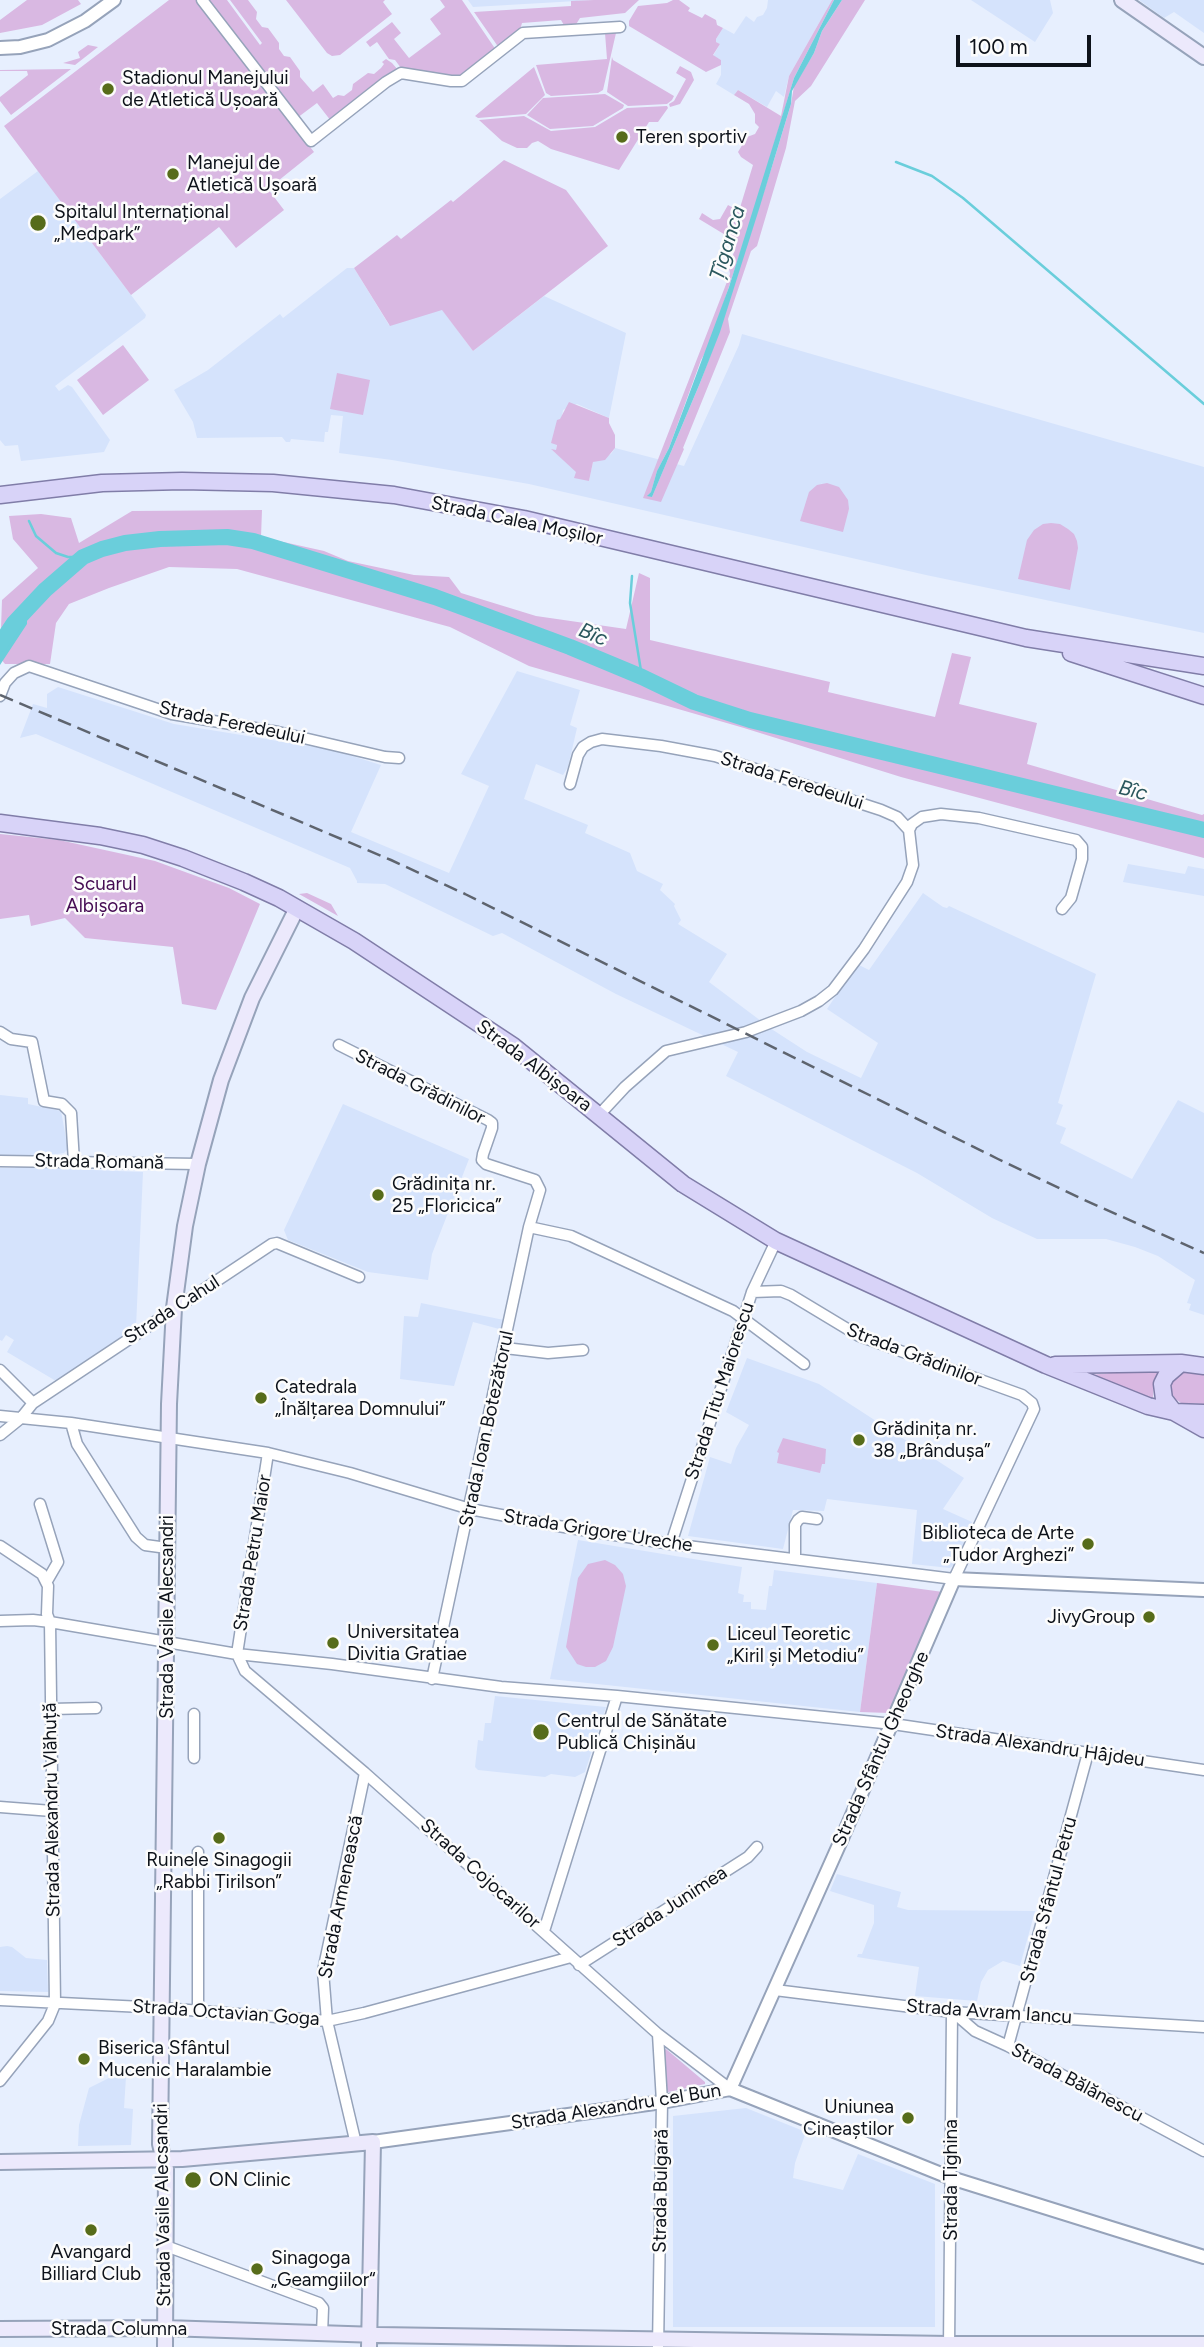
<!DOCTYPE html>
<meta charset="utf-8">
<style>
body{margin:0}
#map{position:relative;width:1204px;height:2347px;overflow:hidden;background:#e7effe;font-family:Figtree,sans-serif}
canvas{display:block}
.scale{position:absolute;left:956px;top:35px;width:135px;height:32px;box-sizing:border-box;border:4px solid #0d121a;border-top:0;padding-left:9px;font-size:21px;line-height:24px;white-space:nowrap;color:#0d121a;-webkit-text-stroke:5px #fcfcfc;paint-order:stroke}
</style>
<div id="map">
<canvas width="1204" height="2347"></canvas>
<div class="scale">100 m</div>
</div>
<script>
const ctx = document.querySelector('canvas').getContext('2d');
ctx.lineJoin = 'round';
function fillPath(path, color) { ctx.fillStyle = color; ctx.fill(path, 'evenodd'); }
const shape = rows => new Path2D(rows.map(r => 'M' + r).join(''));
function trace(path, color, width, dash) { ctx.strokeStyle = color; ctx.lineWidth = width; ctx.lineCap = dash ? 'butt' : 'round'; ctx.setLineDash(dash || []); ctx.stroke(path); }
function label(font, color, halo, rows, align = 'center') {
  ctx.font = font + ' Figtree,sans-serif'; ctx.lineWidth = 5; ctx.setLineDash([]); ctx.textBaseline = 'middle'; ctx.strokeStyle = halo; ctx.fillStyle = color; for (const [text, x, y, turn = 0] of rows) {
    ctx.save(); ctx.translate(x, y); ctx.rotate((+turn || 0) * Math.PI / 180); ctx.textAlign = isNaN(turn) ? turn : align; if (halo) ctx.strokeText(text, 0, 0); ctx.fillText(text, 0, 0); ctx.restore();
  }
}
const built = shape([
 [468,0,594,0,473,7],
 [768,0,832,0,789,76,784,97,776,91,767,107,738,90,734,95,716,84,721,75,721,60,713,56,720,44,716,42,716,39,723,28,734,34,746,16,754,22,757,17,763,15,767,8],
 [971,0,1050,0,1053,13,1035,42],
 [1139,0,1204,0,1204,33,1174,12,1164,18],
 [38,171,146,315,145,318,55,386,59,391,68,385,72,387,110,440,104,452,21,461,18,445,5,446,0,440,0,199],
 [347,268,354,268,389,325,442,309,473,351,544,296,626,333,609,418,577,404,563,410,557,444,556,450,552,450,589,481,593,462,611,454,615,448,684,466,739,345,742,334,1204,467,1204,633,926,575,529,484,392,460,339,453,343,416,331,415,328,432,325,432,324,442,291,439,290,442,286,442,282,437,197,438,193,422,174,390,208,370,280,314,283,318],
 [821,483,849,509,844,523],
 [517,671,580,690,570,725,577,728,568,767,563,775,536,764,524,799,588,825,585,833,630,853,637,871,663,884,660,890,675,904,674,906,681,920,678,924,727,954,709,982,773,1030,807,1052,861,1078,878,1043,827,1009,857,964,869,970,923,893,943,907,947,908,949,906,1096,974,1058,1103,1063,1105,1056,1124,1066,1128,1060,1143,1132,1179,1178,1100,1204,1113,1204,1315,1189,1310,1191,1304,1187,1303,1195,1280,1158,1256,1135,1247,1106,1239,1037,1239,992,1218,917,1173,726,1076,738,1052,616,994,502,933,493,936,385,884,357,883,357,881,350,868,36,734,20,738,33,704,47,708,47,694,58,687,174,724,333,750,381,765,351,832,449,873,489,786,461,774],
 [1128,864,1185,874,1188,866,1204,869,1204,896,1123,882],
 [0,1095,28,1098,28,1104,61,1111,68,1149,64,1153,49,1155,0,1156],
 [343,1104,469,1159,432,1254,428,1280,368,1272,288,1240,284,1230],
 [18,1165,63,1165,67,1169,143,1172,136,1327,56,1381,7,1352,14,1340,6,1335,2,1341,0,1340,0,1168,15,1168],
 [421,1303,504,1320,503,1330,473,1322,454,1386,400,1379,404,1316,418,1317],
 [747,1358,819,1384,964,1478,943,1509,972,1522,956,1563,950,1568,912,1564,917,1510,827,1499,824,1511,793,1510,783,1549,688,1536,710,1457,731,1464,736,1448,749,1425,726,1412],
 [578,1540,742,1567,738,1593,744,1595,743,1602,751,1602,751,1609,766,1610,769,1586,772,1586,774,1570,877,1583,860,1712,550,1679],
 [495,1696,606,1707,585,1772,575,1777,551,1774,545,1777,478,1770,475,1767,478,1740,483,1741,485,1723,491,1723],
 [837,1874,901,1892,897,1907,908,1910,1035,1911,1020,1966,1003,1961,988,1970,981,1982,977,2001,915,1996,919,1967,857,1957,858,1954,862,1954,874,1923,874,1905,830,1891],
 [7,1946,12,1947,26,1958,47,1960,48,1992,0,1991,0,1947],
 [111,2077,126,2077,124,2108,133,2109,131,2145,78,2146,79,2125,89,2088],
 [746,2108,806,2132,795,2163,793,2178,843,2190,858,2154,935,2184,935,2327,673,2327,673,2116]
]);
const green = shape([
 [27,0,78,0,81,4,42,25,0,33,0,20],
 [169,0,197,0,314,152,268,189,284,210,236,248,219,227,131,295,4,126],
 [206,0,227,0,260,45,262,43,230,0,248,0,257,12,256,19,262,27,268,28,279,43,279,49,284,56,290,57,300,71,300,77,313,92,323,84,333,98,338,95,344,96,352,90,353,84,368,73,374,74,381,68,384,64,382,62,386,59,392,63,398,70,331,121,317,103,297,118],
 [286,0,385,0,383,2,392,14,340,55,332,56,327,53],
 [440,0,462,0,496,50,464,77,455,78,401,68,395,60,389,59,377,42,370,47,366,42,392,22,401,33,394,39,409,58,441,34,430,19,445,7],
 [594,0,639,0,625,13,580,18,575,26,565,27,561,20,522,23,520,30,499,48,474,12,571,6,571,1],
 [673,0,679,0,690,8,688,11,702,18,705,14,716,20,717,25,723,28,716,39,716,42,720,44,713,55,721,60,721,65,706,72,629,26,629,21,638,6,667,3],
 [832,0,834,0,794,78,751,220,710,344,701,360,669,448,657,471,651,492,648,495,652,497,700,383,719,332,774,160,791,104,794,86,814,53,822,31,842,0,865,0,811,86,795,101,786,148,757,246,751,251,728,319,730,332,683,448,684,449,661,502,643,498,730,274,729,268,737,242,699,219,702,213,713,220,720,219,728,205,739,211,753,165,741,157,738,152,747,137,755,134,759,127,755,123,755,114,749,104,734,95,738,90,781,116,789,76],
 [605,33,616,33,603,90,598,93,551,96,546,93,536,65,607,59],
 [88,45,98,47,75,65,63,63,80,58,78,52],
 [612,57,613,60,674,96,672,100,667,104,628,106,607,92],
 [680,66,691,72,694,80,680,104,670,107,669,104,674,101,686,79,676,73],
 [534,67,545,95,526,114,478,118,475,116],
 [71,69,11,115,0,101,0,97,28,75,27,71,0,71,0,70],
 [605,94,624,105,623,108,593,126,550,129,527,115,543,98],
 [667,106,668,108,658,122,649,122,619,170,551,149,538,141,532,143,527,148,517,148,502,141,479,120,524,116,551,131,595,127,627,108],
 [504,160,566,190,608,246,473,351,442,310,390,326,354,268,397,235,401,239,451,200,453,202],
 [123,345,149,380,103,415,77,380],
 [337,373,370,380,363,415,330,409],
 [569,402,609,418,609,423,615,435,615,448,605,460,593,462,589,481,574,478,576,472,551,449,556,450,557,445,551,443,557,420,560,419],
 [827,483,839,487,848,500,849,509,843,532,800,521,809,492,817,485],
 [262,510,261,537,324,551,348,561,414,575,449,577,461,593,536,616,626,629,639,573,650,578,650,640,830,682,828,692,935,717,952,653,971,657,959,704,1037,723,1027,764,1202,815,1204,814,1204,858,901,777,744,728,529,666,450,627,237,569,169,567,109,588,69,604,56,623,50,664,5,664,0,658,2,600,38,568,13,539,9,516,41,514,71,518,79,543,132,511],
 [1051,523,1060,524,1068,529,1074,534,1077,541,1078,548,1070,590,1018,579,1027,540,1034,530,1043,524],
 [0,834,59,840,155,861,229,888,260,904,216,1010,182,1004,173,947,85,938,65,918,31,926,29,915,0,919],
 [307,893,331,904,338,916,299,894],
 [1161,1368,1154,1381,1153,1400,1089,1375],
 [1186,1371,1204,1373,1204,1404,1181,1403,1175,1399,1171,1392,1172,1379,1178,1373],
 [783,1438,826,1449,825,1464,822,1464,820,1473,777,1463,779,1453,777,1452],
 [605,1560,615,1565,623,1574,626,1586,613,1647,606,1661,595,1667,586,1667,577,1664,566,1647,578,1578,588,1564],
 [877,1583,943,1592,889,1713,860,1712],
 [666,2049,705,2082,705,2084,664,2093,663,2050]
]);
const water = shape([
 [834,0,842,0,822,31,814,53,792,91,791,104,760,206,720,332,700,383,652,497,647,496,651,492,657,471,669,448,729,287,794,78],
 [27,609,27,624,0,665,0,640,15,617]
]);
const stream = shape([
 [896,162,932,176,963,198,1204,404],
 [29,521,36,536,56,553,68,557,83,557],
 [632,576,630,603,642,677]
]);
const river = shape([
 [0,644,14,623,45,590,83,557,102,549,125,543,160,539,227,537,253,541,435,597,570,647,642,677,694,702,750,720,1204,830]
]);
const minor = shape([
 [202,0,311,141,386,82,401,73,451,81,462,81,523,33,620,27],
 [0,696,5,683,14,673,29,666,172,714,278,732,385,757,399,758],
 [570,784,578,755,583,747,591,742,602,739,661,746,715,756,881,810,897,817,909,830],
 [0,1032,11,1039,32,1042,44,1101,62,1104,71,1113,74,1162],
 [339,1045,488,1120,492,1123,492,1128,483,1154,482,1160,486,1164,535,1180,540,1190,529,1227,432,1679],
 [599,1115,625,1087,666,1051,746,1032,801,1011,819,1001,833,990,864,949,907,882,913,865,909,830,912,824,922,817,941,814,979,818,1076,840,1082,847,1082,859,1071,898,1062,909],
 [0,1161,198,1164],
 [529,1227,571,1236,733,1311,804,1364],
 [505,1348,548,1353,583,1350],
 [0,1370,33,1403],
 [0,1416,71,1423,268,1453,350,1473,470,1509,558,1526,671,1544,954,1579,1034,1409,1032,1403,1022,1395,859,1336,791,1295,781,1291,752,1292],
 [71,1423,77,1444,136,1537,145,1545,167,1548],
 [0,1435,21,1418,33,1403,272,1244,277,1243,359,1277],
 [268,1453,237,1654,245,1671,365,1773,658,2034,730,2089],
 [40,1504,58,1562,47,1581],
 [671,1544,752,1292,776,1241],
 [0,1546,42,1574,48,1586,47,1614,50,1622,55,2004,48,2021,0,2081],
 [795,1559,795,1525,798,1520,802,1517,817,1519],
 [0,1621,33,1620,50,1622,237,1654,332,1664,501,1687,617,1696,893,1724,1204,1770],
 [51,1709,96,1708],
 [194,1714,194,1758],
 [0,1807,52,1811],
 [198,1852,198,2011],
 [544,1931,617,1696],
 [579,1965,748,1857,757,1847],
 [775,1990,952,2012,1204,2027],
 [0,2000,163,2008,327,2021,364,2013,571,1957],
 [953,2012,975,2031,1008,2046,1204,2151],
 [658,2034,662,2102,658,2347],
 [1008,2046,1088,1753],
 [356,2144,327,2021,323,1971,365,1773],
 [166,2246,319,2303,323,2308,322,2334],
 [949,2347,952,2012]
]);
const tertiary = shape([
 [0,48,20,47,48,40,85,21,114,0],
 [730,2089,843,1836,954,1579,1204,1590],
 [373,2142,662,2102,730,2089,951,2178,1204,2257]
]);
const secondary = shape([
 [1122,0,1204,57],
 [0,2162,182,2159,373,2142,369,2347],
 [0,2329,165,2328,378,2335,949,2344,1204,2344],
 [165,2347,166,2169,160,2144,169,1404,174,1308,185,1226,198,1164,221,1080,252,998,297,908]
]);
const primary = shape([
 [0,495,102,483,182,481,273,483,394,495,524,519,1026,638,1204,666],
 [1071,653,1204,696],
 [0,823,100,836,143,845,183,858,244,882,279,898,354,941,513,1046,683,1184,776,1241,1046,1365,1148,1406,1174,1412,1204,1413],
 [1181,1363,1166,1376,1162,1384,1164,1399,1174,1412,1204,1429],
 [1055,1365,1181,1363,1204,1366]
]);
const rail = shape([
 [0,695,391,860,465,894,998,1159,1082,1199,1204,1253]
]);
const markers = [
 [108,89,7,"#576c1a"],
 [622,137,7,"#576c1a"],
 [173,174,7,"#576c1a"],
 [38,223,9,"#576c1a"],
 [378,1195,7,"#576c1a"],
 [261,1398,7,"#576c1a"],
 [859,1440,7,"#576c1a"],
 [1088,1544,7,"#576c1a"],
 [1149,1617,7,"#576c1a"],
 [333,1643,7,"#576c1a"],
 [713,1645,7,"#576c1a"],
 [541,1732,9,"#576c1a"],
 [219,1838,7,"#576c1a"],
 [84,2059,7,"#576c1a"],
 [908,2118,7,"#576c1a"],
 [193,2180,9,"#576c1a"],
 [91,2230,7,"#576c1a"],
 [257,2269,7,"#576c1a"]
];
const poiNames = [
 ["Stadionul Manejului",122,78],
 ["de Atletică Ușoară",122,100],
 ["Teren sportiv",636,137],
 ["Manejul de",187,163],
 ["Atletică Ușoară",187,185],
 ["Spitalul Internațional",54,212],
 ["„Medpark”",54,234],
 ["Grădinița nr.",392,1184],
 ["25 „Floricica”",392,1206],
 ["Catedrala",275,1387],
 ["„Înălțarea Domnului”",275,1409],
 ["Grădinița nr.",873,1429],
 ["38 „Brândușa”",873,1451],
 ["Biblioteca de Arte",1074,1533,"right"],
 ["„Tudor Arghezi“",1074,1555,"right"],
 ["JivyGroup",1135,1617,"right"],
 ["Universitatea",347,1632],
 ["Divitia Gratiae",347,1654],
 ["Liceul Teoretic",727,1634],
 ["„Kiril și Metodiu”",727,1656],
 ["Centrul de Sănătate",557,1721],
 ["Publică Chișinău",557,1743],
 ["Ruinele Sinagogii",219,1860,"center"],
 ["„Rabbi Țirilson”",219,1882,"center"],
 ["Biserica Sfântul",98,2048],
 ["Mucenic Haralambie",98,2070],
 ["Uniunea",894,2107,"right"],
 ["Cineaștilor",894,2129,"right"],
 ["ON Clinic",209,2180],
 ["Avangard",91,2252,"center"],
 ["Billiard Club",91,2274,"center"],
 ["Sinagoga",271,2258],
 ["„Geamgiilor“",271,2280]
];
const streetNames = [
 ["Strada Calea Moșilor",517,521,12],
 ["Strada Feredeului",232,723,12],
 ["Strada Feredeului",792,781,18],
 ["Strada Albișoara",534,1066,37],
 ["Strada Grădinilor",420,1087,27],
 ["Strada Romană",99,1162,1],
 ["Strada Cahul",172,1310,-33],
 ["Strada Grădinilor",914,1355,21],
 ["Strada Titu Maiorescu",720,1391,-72],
 ["Strada Ioan Botezătorul",487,1429,-78],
 ["Strada Grigore Ureche",598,1531,9],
 ["Strada Petru Maior",253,1553,-81],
 ["Strada Vasile Alecsandri",167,1617,-90],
 ["Strada Alexandru Hâjdeu",1040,1746,8],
 ["Strada Sfântul Gheorghe",881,1749,-66],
 ["Strada Alexandru Vlăhuță",52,1810,-91],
 ["Strada Cojocarilor",480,1874,42],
 ["Strada Armenească",341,1897,-79],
 ["Strada Sfântul Petru",1049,1900,-75],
 ["Strada Junimea",670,1907,-33],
 ["Strada Avram Iancu",989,2012,4],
 ["Strada Octavian Goga",226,2013,4],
 ["Strada Bălănescu",1077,2083,28],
 ["Strada Alexandru cel Bun",616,2107,-9],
 ["Strada Tighina",951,2180,-90],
 ["Strada Bulgară",661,2191,-89],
 ["Strada Vasile Alecsandri",163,2205,-91],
 ["Strada Columna",119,2329]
];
const parkNames = [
 ["Scuarul",105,884],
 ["Albișoara",105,906]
];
const waterNames = [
 ["Țîganca",728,243,-73],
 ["Bîc",593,635,23],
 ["Bîc",1133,791,14]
];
fillPath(built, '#d5e3fc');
fillPath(green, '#d9b8e2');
fillPath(water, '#6acedb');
trace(stream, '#6acedb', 2.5);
trace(river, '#6acedb', 16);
trace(minor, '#96a3ba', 13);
trace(tertiary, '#96a3ba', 16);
trace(secondary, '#96a3ba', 18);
trace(primary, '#807da8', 19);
trace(minor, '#fff', 10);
trace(tertiary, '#fff', 12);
trace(secondary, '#ece9fc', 14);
trace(primary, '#d8d3f8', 16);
trace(rail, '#5e646e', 2.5, [14, 7]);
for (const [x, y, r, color] of markers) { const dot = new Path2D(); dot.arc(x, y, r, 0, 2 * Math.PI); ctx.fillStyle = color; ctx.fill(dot); trace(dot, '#fcfcfc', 2.5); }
label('19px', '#0d121a', '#fcfcfc', poiNames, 'left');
label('19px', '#0d121a', '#fcfcfc', streetNames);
label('19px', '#440a52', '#fcfcfc', parkNames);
label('italic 21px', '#2b585e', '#fcfcfc', waterNames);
</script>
